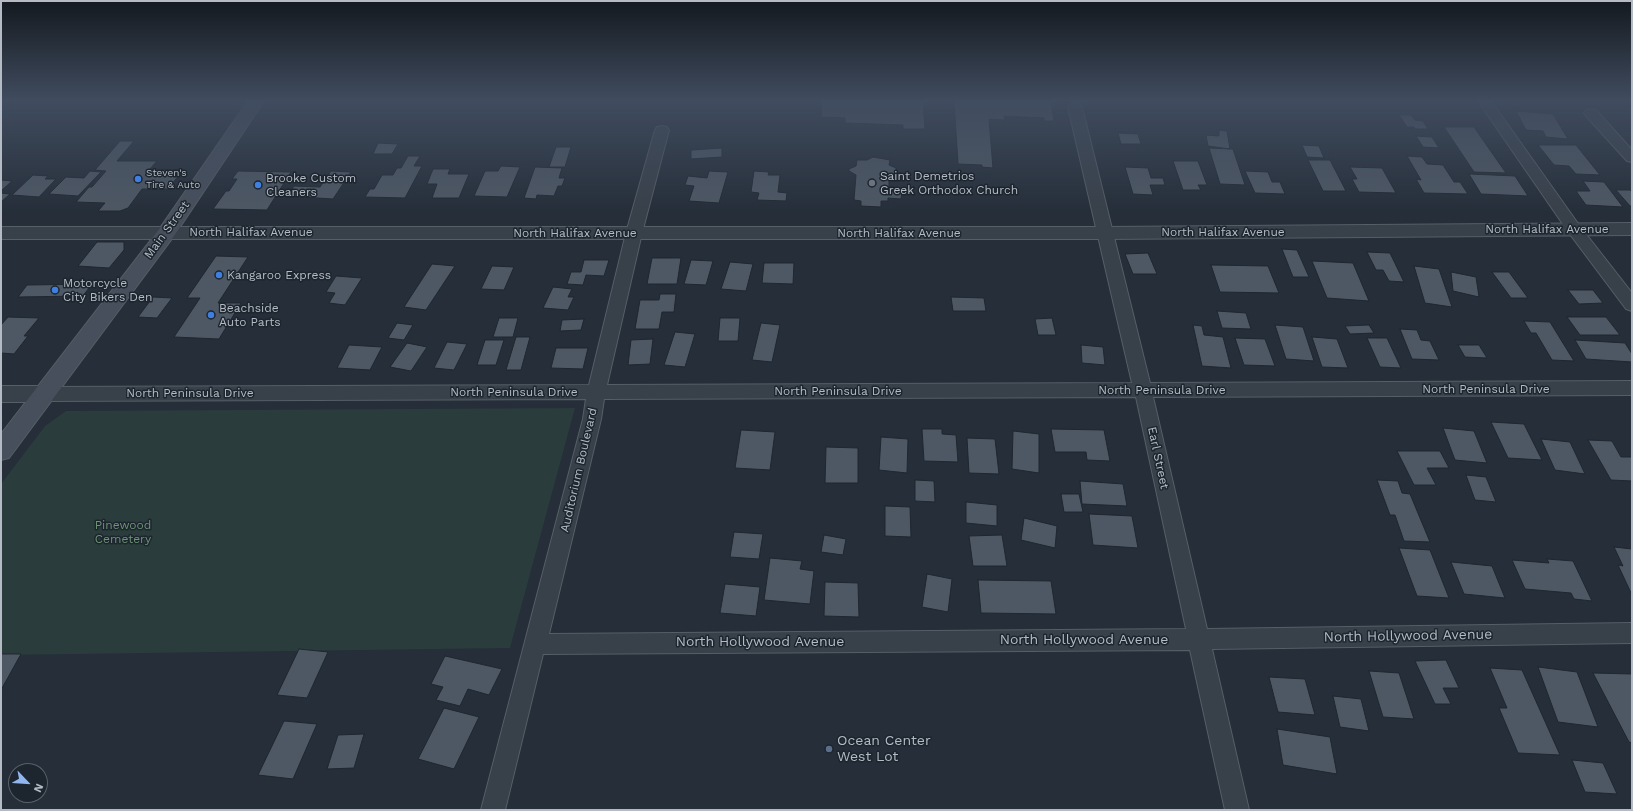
<!DOCTYPE html>
<style>
body{margin:0}
#map{position:relative;width:1633px;height:811px;overflow:hidden;background:#252e39;font-family:"Work Sans",sans-serif}
canvas{display:block}
.frame{position:absolute;inset:0;border:2px solid #b4bbc5;pointer-events:none}
.north{position:absolute;left:8px;top:763px;width:40px;height:40px;box-sizing:border-box;background:#1d252e;border:1px solid #59616a;border-radius:50%;rotate:115deg;font-size:11px;font-weight:700;line-height:16px;text-align:center;color:#b4bbc5}
.north::after{content:'';display:block;margin:auto;width:14px;height:18px;background:#91b6ed;clip-path:polygon(50% 0,100% 100%,50% 72%,0 100%)}
</style>
<div id="map">
<canvas width="1633" height="811"></canvas>
<div class="frame"></div>
<div class="north">N</div>
</div>
<script>
const ctx = document.querySelector('canvas').getContext('2d');
ctx.lineJoin = 'round';
function fillPath(path, color) { ctx.fillStyle = color; ctx.fill(path, 'evenodd'); }
const shape = rows => new Path2D(rows.map(r => 'M' + r).join(''));
function trace(path, color, width, dash) { ctx.strokeStyle = color; ctx.lineWidth = width; ctx.lineCap = dash ? 'butt' : 'round'; ctx.setLineDash(dash || []); ctx.stroke(path); }
function label(font, color, halo, rows, align = 'center') {
  ctx.font = font + ' "Work Sans",sans-serif'; ctx.lineWidth = 3; ctx.setLineDash([]); ctx.textBaseline = 'middle'; ctx.strokeStyle = halo; ctx.fillStyle = color; for (const [text, x, y, turn = 0] of rows) {
    ctx.save(); ctx.translate(x, y); ctx.rotate((+turn || 0) * Math.PI / 180); ctx.textAlign = isNaN(turn) ? turn : align; if (halo) ctx.strokeText(text, 0, 0); ctx.fillText(text, 0, 0); ctx.restore();
  }
}
const green = shape([
 [575,408,510,648,1,655,1,484,45,426,66,411]
]);
const building = shape([
 [822,101,923,101,925,129,903,129,903,125,845,123,845,118,821,117,822,101],
 [954,101,1051,101,1054,121,1044,121,1044,118,1004,116,1005,120,989,119,993,168,982,167,982,165,958,164,954,101],
 [1516,111,1553,114,1568,139,1546,137,1543,131,1526,130,1516,111],
 [1399,115,1411,115,1415,120,1423,121,1428,129,1415,129,1414,127,1407,127,1399,115],
 [1444,127,1474,127,1506,173,1474,172,1444,127],
 [1219,130,1227,131,1230,149,1208,146,1206,135,1219,136,1219,130],
 [1118,133,1138,134,1141,144,1121,144,1118,133],
 [1416,136,1432,137,1439,148,1423,147,1416,136],
 [120,141,134,141,117,161,157,161,150,169,183,170,168,189,142,189,128,208,120,211,98,211,105,203,76,202,89,187,92,187,106,171,95,170,120,141],
 [378,143,398,144,392,154,373,154,378,143],
 [1302,145,1319,146,1324,158,1307,157,1302,145],
 [1538,145,1576,145,1600,175,1576,174,1569,166,1554,165,1538,145],
 [556,147,571,147,565,167,549,167,556,147],
 [722,148,722,157,691,159,691,150,722,148],
 [1209,148,1233,149,1245,185,1220,184,1209,148],
 [408,156,420,156,414,166,422,166,405,198,365,197,370,189,374,189,382,175,393,175,397,168,401,168,408,156],
 [1407,156,1422,157,1427,164,1443,165,1454,182,1460,182,1468,194,1424,193,1416,179,1421,180,1407,156],
 [873,157,890,160,889,165,896,168,896,171,894,174,889,175,889,191,902,192,901,199,888,198,888,201,881,201,881,207,861,206,861,201,854,200,856,175,849,171,849,169,856,166,857,160,867,160,873,157],
 [1308,160,1330,160,1346,191,1323,191,1308,160],
 [1173,161,1198,161,1207,185,1198,185,1201,190,1183,190,1173,161],
 [501,166,520,167,507,197,474,196,485,171,498,171,501,166],
 [535,167,562,168,559,178,565,178,562,186,558,186,554,196,537,195,536,199,524,198,535,167],
 [1125,167,1148,168,1151,178,1163,178,1165,185,1150,185,1153,195,1133,194,1125,167],
 [1350,167,1382,168,1396,193,1359,192,1352,179,1357,179,1350,167],
 [433,169,450,169,448,174,469,174,459,198,432,198,437,184,427,184,433,169],
 [90,171,101,172,78,196,49,194,66,177,84,178,90,171],
 [238,171,291,172,267,210,213,209,226,191,229,191,237,179,232,179,238,171],
 [331,171,351,172,333,199,287,196,294,186,320,187,331,171],
 [709,171,728,172,719,203,689,201,694,186,685,185,688,176,707,178,709,171],
 [754,171,769,172,768,175,780,175,778,192,787,193,786,201,757,200,759,193,751,192,754,171],
 [1245,171,1268,172,1272,182,1280,182,1285,194,1255,193,1245,171],
 [1469,174,1515,176,1528,196,1481,194,1469,174],
 [33,175,48,176,45,179,56,179,39,197,12,195,33,175],
 [1,180,12,181,1,191,1,180],
 [1583,181,1604,182,1623,207,1586,205,1576,191,1590,191,1583,181],
 [1616,190,1630,190,1632,192,1632,206,1630,206,1616,190],
 [1,193,10,194,1,202,1,193],
 [97,242,124,242,124,250,109,268,78,266,97,242],
 [1282,249,1297,250,1309,277,1293,277,1282,249],
 [1367,252,1390,253,1404,282,1389,281,1383,270,1376,270,1367,252],
 [1148,253,1157,274,1133,274,1125,254,1148,253],
 [216,256,248,257,218,303,241,303,219,339,174,337,200,298,187,298,216,256],
 [652,258,681,258,677,284,647,284,652,258],
 [584,260,609,260,604,276,586,275,583,285,567,284,571,272,581,272,584,260],
 [691,260,713,261,706,285,684,284,691,260],
 [1312,261,1353,263,1369,301,1327,298,1312,261],
 [730,262,753,264,746,291,721,289,730,262],
 [764,263,794,263,793,284,762,283,764,263],
 [432,264,455,266,426,310,404,307,432,264],
 [1211,265,1268,266,1279,293,1220,292,1211,265],
 [492,266,514,267,504,290,481,289,492,266],
 [1414,266,1439,269,1452,307,1425,303,1414,266],
 [1451,272,1476,277,1479,297,1453,291,1451,272],
 [1492,272,1509,272,1528,298,1511,298,1492,272],
 [336,276,362,278,345,305,329,303,335,293,326,292,336,276],
 [92,284,83,296,18,297,27,285,92,284],
 [553,287,572,289,568,297,574,297,568,310,543,308,553,287],
 [1568,290,1593,290,1603,303,1579,304,1568,290],
 [660,294,676,294,674,312,662,312,659,329,635,329,640,300,659,300,660,294],
 [153,297,172,298,157,318,138,317,153,297],
 [951,297,984,298,986,311,953,311,951,297],
 [1217,311,1246,313,1251,329,1222,328,1217,311],
 [8,317,39,318,24,336,28,336,14,354,1,353,1,325,8,317],
 [1567,317,1606,317,1620,335,1580,335,1567,317],
 [499,318,518,318,513,337,493,337,499,318],
 [720,318,740,318,738,341,718,341,720,318],
 [1052,318,1056,335,1038,335,1035,319,1052,318],
 [584,319,581,330,560,331,562,320,584,319],
 [1524,321,1550,322,1574,361,1552,360,1536,333,1531,333,1524,321],
 [397,323,413,325,404,340,388,338,397,323],
 [761,323,780,325,772,362,752,360,761,323],
 [1193,325,1202,326,1204,335,1223,337,1231,368,1202,366,1193,325],
 [1275,325,1303,327,1314,361,1286,359,1275,325],
 [1369,325,1374,333,1350,334,1345,326,1369,325],
 [1400,329,1417,330,1421,340,1430,341,1439,360,1412,359,1400,329],
 [675,332,695,334,685,367,664,365,675,332],
 [516,337,530,337,521,370,506,370,516,337],
 [1312,337,1337,339,1348,368,1322,367,1312,337],
 [1235,338,1265,339,1275,366,1244,365,1235,338],
 [1367,338,1387,338,1401,368,1380,367,1367,338],
 [653,339,650,364,628,365,631,340,653,339],
 [485,340,504,340,496,365,477,365,485,340],
 [1575,340,1625,343,1632,354,1632,362,1586,359,1575,340],
 [447,342,467,344,454,370,434,368,447,342],
 [407,343,427,347,411,371,390,367,407,343],
 [349,345,382,347,370,370,337,368,349,345],
 [1081,345,1103,347,1105,365,1082,363,1081,345],
 [1458,345,1479,345,1487,358,1465,357,1458,345],
 [556,348,588,348,583,369,551,368,556,348],
 [1491,422,1524,424,1542,460,1508,458,1491,422],
 [1443,428,1474,431,1487,463,1455,460,1443,428],
 [922,429,942,429,942,434,956,435,958,462,924,461,922,429],
 [1051,429,1104,430,1110,461,1087,460,1086,452,1055,452,1051,429],
 [741,430,775,432,770,470,735,468,741,430],
 [1013,431,1039,434,1039,473,1012,469,1013,431],
 [881,437,908,439,907,473,879,470,881,437],
 [967,438,995,439,999,474,969,473,967,438],
 [1541,439,1570,442,1585,474,1555,470,1541,439],
 [1588,440,1612,441,1621,457,1632,457,1632,481,1611,480,1588,440],
 [826,447,858,448,858,483,825,483,826,447],
 [1397,451,1440,451,1449,468,1427,468,1436,485,1414,485,1397,451],
 [1466,475,1486,477,1496,502,1475,500,1466,475],
 [915,480,934,481,935,502,915,501,915,480],
 [1377,480,1398,481,1402,493,1410,494,1430,542,1404,541,1395,515,1390,515,1377,480],
 [1080,481,1123,484,1127,506,1082,504,1080,481],
 [1061,494,1079,494,1083,512,1064,512,1061,494],
 [966,502,997,505,997,526,966,523,966,502],
 [885,506,910,507,911,537,885,536,885,506],
 [1089,514,1132,516,1138,548,1093,545,1089,514],
 [1024,518,1057,526,1055,548,1021,540,1024,518],
 [734,532,763,534,759,559,730,557,734,532],
 [824,535,846,539,843,555,821,552,824,535],
 [1002,535,1007,566,973,566,969,536,1002,535],
 [1614,547,1632,549,1632,595,1618,565,1623,566,1614,547],
 [1399,548,1430,550,1449,598,1417,596,1399,548],
 [770,558,802,561,800,569,814,571,810,604,764,600,770,558],
 [1547,559,1573,561,1592,601,1574,599,1571,593,1525,589,1512,560,1549,563,1547,559],
 [1451,562,1492,566,1505,598,1464,594,1451,562],
 [927,574,952,579,948,612,922,607,927,574],
 [978,580,1051,581,1056,614,981,613,978,580],
 [825,582,858,583,859,617,824,616,825,582],
 [725,584,760,587,756,616,720,613,725,584],
 [299,649,328,652,307,698,277,695,299,649],
 [1,654,21,654,1,690,1,654],
 [445,656,502,669,489,695,468,689,460,706,436,700,443,687,431,684,445,656],
 [1446,660,1459,688,1443,688,1451,704,1435,704,1415,661,1446,660],
 [1538,667,1577,672,1598,727,1558,722,1538,667],
 [1490,668,1522,670,1560,755,1518,753,1499,708,1507,708,1490,668],
 [1369,671,1399,673,1414,719,1383,717,1369,671],
 [1593,673,1632,674,1632,743,1629,742,1593,673],
 [1269,677,1305,679,1315,715,1278,712,1269,677],
 [1333,696,1361,699,1369,731,1340,727,1333,696],
 [444,708,479,717,454,769,418,759,444,708],
 [284,721,317,724,293,779,258,775,284,721],
 [1277,729,1330,737,1337,774,1283,765,1277,729],
 [364,734,354,768,327,769,338,735,364,734],
 [1572,760,1603,763,1617,794,1585,792,1572,760]
]);
const minor = shape([
 [1478,101,1491,101,1579,225,1632,293,1632,311,1626,309,1569,233,1478,101],
 [1075,103,1080,104,1082,107,1150,383,1632,381,1632,395,1153,397,1207,629,1632,623,1632,643,1212,649,1249,810,1225,810,1190,650,543,654,505,810,481,810,583,419,586,399,45,401,39,399,36,394,39,389,45,387,589,385,626,233,655,130,657,127,662,126,667,127,669,130,642,233,607,385,1132,383,1068,107,1070,104,1075,103],
 [1136,397,1186,629,549,634,601,419,604,399,1136,397],
 [1591,109,1596,110,1632,150,1632,162,1627,161,1586,116,1584,113,1586,110,1591,109]
]);
const tertiary = shape([
 [1632,223,1632,235,1105,239,1,239,1,227,1105,227,1632,223],
 [1,386,45,386,53,388,56,394,53,400,45,402,1,402,1,386]
]);
const secondary = shape([
 [248,101,264,101,174,236,9,458,1,460,1,434,160,228,248,101]
]);
const markers = [
 [138,179,4,"#3f7fe0"],
 [872,183,4,"#6b7280"],
 [258,185,4,"#3f7fe0"],
 [219,275,4,"#3f7fe0"],
 [55,290,4,"#3f7fe0"],
 [211,315,4,"#3f7fe0"],
 [829,749,4,"#5c6f8a"]
];
const farPoinames = [
 ["Steven's",146,173],
 ["Tire & Auto",146,185]
];
const poiNames = [
 ["Saint Demetrios",880,176],
 ["Greek Orthodox Church",880,190],
 ["Brooke Custom",266,178],
 ["Cleaners",266,192],
 ["Kangaroo Express",227,275],
 ["Motorcycle",63,283],
 ["City Bikers Den",63,297],
 ["Beachside",219,308],
 ["Auto Parts",219,322]
];
const streetNames = [
 ["North Halifax Avenue",1547,229],
 ["Main Street",167,230,-54],
 ["North Halifax Avenue",251,232],
 ["North Halifax Avenue",1223,232],
 ["North Halifax Avenue",575,233],
 ["North Halifax Avenue",899,233],
 ["North Peninsula Drive",1486,389],
 ["North Peninsula Drive",1162,390],
 ["North Peninsula Drive",838,391],
 ["North Peninsula Drive",514,392],
 ["North Peninsula Drive",190,393],
 ["Earl Street",1158,458,78],
 ["Auditorium Boulevard",579,470,-77]
];
const parkNames = [
 ["Pinewood",123,525],
 ["Cemetery",123,539]
];
const nearStreetnames = [
 ["North Hollywood Avenue",1408,636,-1],
 ["North Hollywood Avenue",1084,640],
 ["North Hollywood Avenue",760,642]
];
const nearPoinames = [
 ["Ocean Center",837,741],
 ["West Lot",837,757]
];
fillPath(green, '#2a3c3c');
fillPath(building, '#4e5864');
trace(building, '#1f2730', 1);
trace(minor, '#565e67', 2);
trace(tertiary, '#565e67', 2);
trace(secondary, '#565e67', 2);
fillPath(minor, '#384049');
fillPath(tertiary, '#384049');
fillPath(secondary, '#474f5c');
const sky = ctx.createLinearGradient(0, 0, 0, 215);
sky.addColorStop(0, '#14191f');
sky.addColorStop(0.47, '#404c5f');
sky.addColorStop(1, '#404c5f00');
ctx.fillStyle = sky;
ctx.fillRect(0, 0, 1633, 215);
for (const [x, y, r, color] of markers) { const dot = new Path2D(); dot.arc(x, y, r, 0, 2 * Math.PI); ctx.fillStyle = color; ctx.fill(dot); trace(dot, '#1d252e', 1.5); }
label('10px', '#b4bbc5', '#1d252e', farPoinames, 'left');
label('12px', '#b4bbc5', '#1d252e', poiNames, 'left');
label('12px', '#b4bbc5', '#1d252e', streetNames);
label('12px', '#6d9475', '#1d252e', parkNames);
label('14px', '#b4bbc5', '#1d252e', nearStreetnames);
label('14px', '#b4bbc5', '#1d252e', nearPoinames, 'left');
</script>
